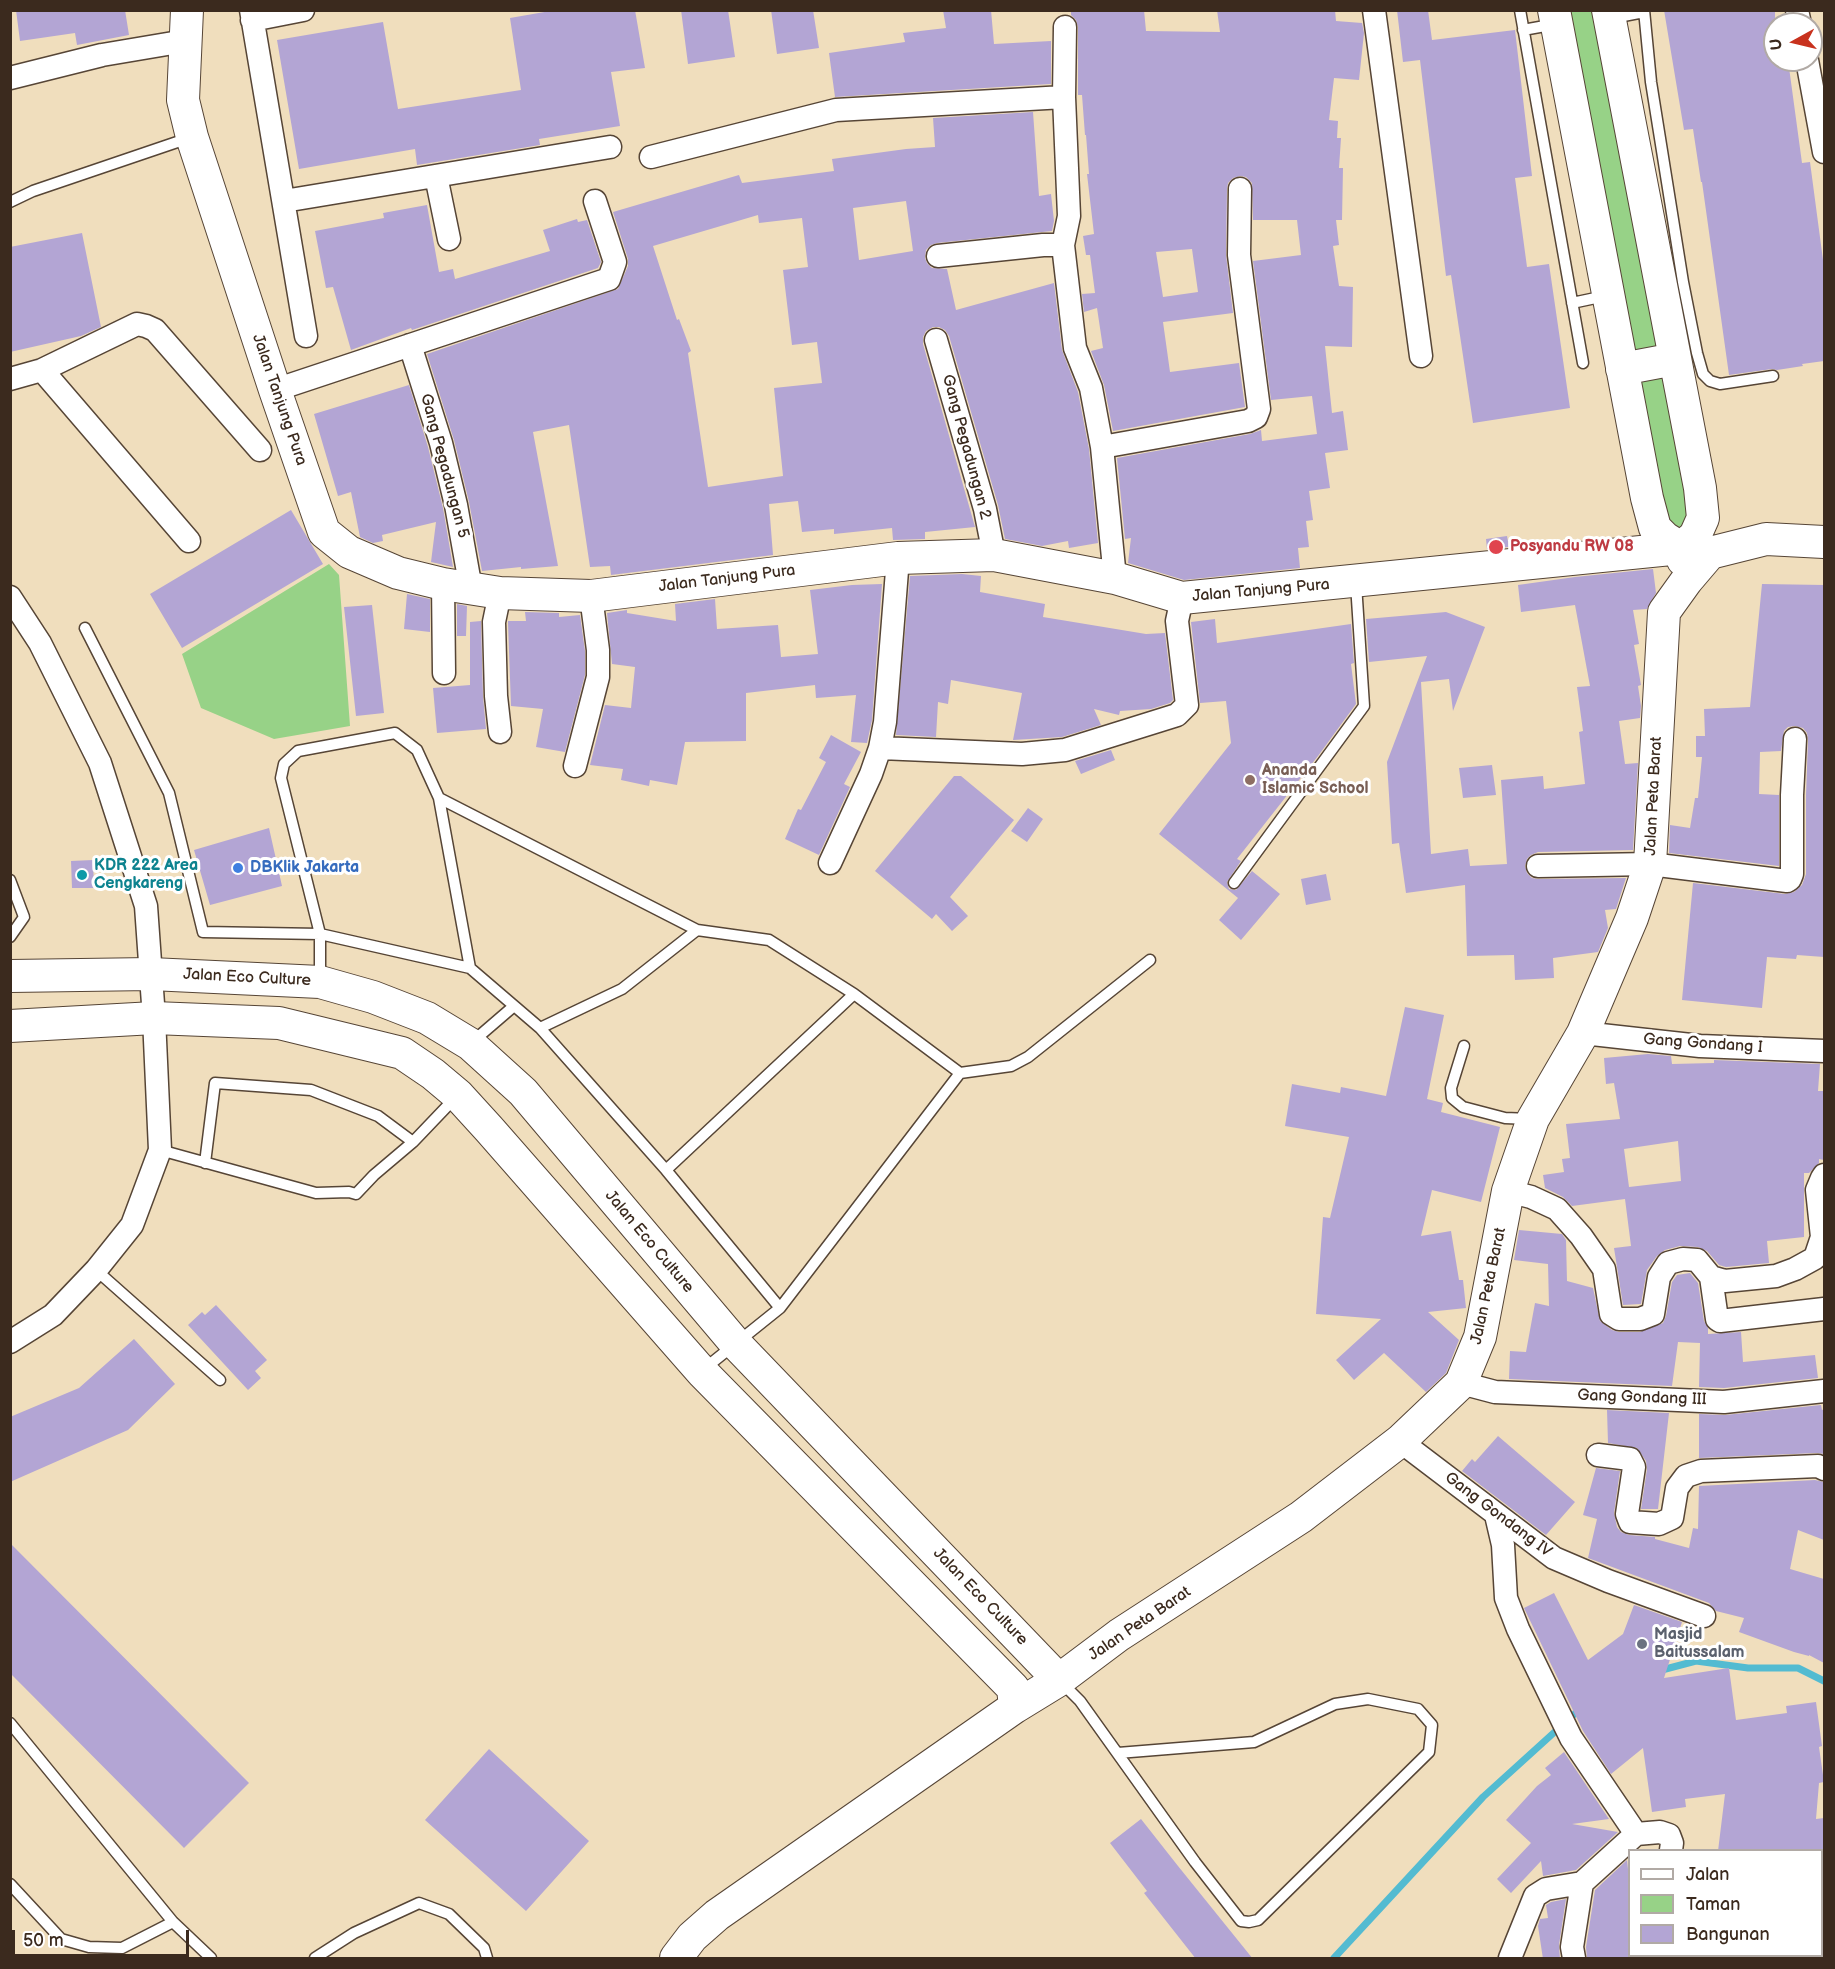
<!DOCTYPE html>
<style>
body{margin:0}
#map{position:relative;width:1835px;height:1969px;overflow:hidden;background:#f0debd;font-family:"Balsamiq Sans",sans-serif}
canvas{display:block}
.frame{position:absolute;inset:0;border:12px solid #3b2a1e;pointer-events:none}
.legend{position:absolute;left:1628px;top:1849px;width:195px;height:108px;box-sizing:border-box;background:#fff;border:2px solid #b1aaa5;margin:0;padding:8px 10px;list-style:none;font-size:18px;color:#3b2a1e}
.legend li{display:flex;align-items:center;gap:12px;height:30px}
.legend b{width:30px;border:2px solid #b1aaa5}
.north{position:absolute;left:1763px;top:12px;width:60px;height:60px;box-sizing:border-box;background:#fff;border:2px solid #b1aaa5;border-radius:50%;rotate:262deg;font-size:16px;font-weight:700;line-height:24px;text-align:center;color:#3b2a1e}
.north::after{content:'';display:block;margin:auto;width:21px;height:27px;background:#c8321e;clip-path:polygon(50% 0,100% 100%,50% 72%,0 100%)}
.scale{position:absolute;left:12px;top:1930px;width:177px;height:27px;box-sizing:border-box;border:3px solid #3b2a1e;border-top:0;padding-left:8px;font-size:18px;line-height:21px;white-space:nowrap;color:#3b2a1e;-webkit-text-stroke:4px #fff;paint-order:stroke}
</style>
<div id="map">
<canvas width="1835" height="1969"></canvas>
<div class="frame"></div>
<ul class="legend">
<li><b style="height:8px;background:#fff"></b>Jalan</li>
<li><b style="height:16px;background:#97d287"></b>Taman</li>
<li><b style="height:16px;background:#b3a5d4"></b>Bangunan</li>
</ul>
<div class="north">U</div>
<div class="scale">50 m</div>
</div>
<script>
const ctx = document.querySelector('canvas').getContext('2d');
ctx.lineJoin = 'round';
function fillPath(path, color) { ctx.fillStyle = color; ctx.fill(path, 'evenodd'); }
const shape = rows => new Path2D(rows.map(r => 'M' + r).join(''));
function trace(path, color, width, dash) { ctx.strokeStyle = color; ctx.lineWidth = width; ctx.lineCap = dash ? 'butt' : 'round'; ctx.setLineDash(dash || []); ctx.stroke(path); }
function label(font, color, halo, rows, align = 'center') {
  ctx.font = font + ' "Balsamiq Sans",sans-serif'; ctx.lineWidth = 6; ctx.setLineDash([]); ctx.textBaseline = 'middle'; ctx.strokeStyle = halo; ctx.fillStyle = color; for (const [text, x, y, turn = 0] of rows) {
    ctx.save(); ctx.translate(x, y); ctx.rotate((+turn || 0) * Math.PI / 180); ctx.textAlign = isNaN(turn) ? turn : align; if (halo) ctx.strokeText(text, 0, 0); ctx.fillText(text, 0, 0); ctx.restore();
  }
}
const green = shape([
 [1554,11,1608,11,1700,488,1681,548,1647,498],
 [329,564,339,575,350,726,274,739,201,708,182,654]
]);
const stream = shape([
 [1658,1671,1696,1661,1748,1668,1798,1668,1824,1681],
 [1334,1958,1483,1797,1580,1709]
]);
const building = shape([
 [16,10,125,10,129,35,77,45,75,33,20,41],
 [556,10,635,10,645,68,611,72,620,126,539,139,540,145,417,165,415,149,299,169,277,40,383,22,398,109,521,90,510,18],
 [681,10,728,10,735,57,688,64],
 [771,10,813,10,819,48,777,54],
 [943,10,991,10,994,44,1051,41,1051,84,835,97,829,53,905,42,903,33,946,28],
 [1071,10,1144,10,1146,31,1220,32,1217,10,1335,10,1336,21,1362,23,1364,33,1359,80,1334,78,1329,120,1338,121,1337,138,1341,138,1339,168,1343,168,1342,220,1336,220,1339,245,1333,246,1339,286,1353,287,1352,347,1325,346,1332,413,1343,411,1348,450,1325,453,1330,488,1309,491,1313,520,1306,521,1309,547,1298,548,1300,568,1184,580,1128,563,1131,538,1125,539,1117,458,1250,434,1261,430,1262,441,1317,434,1312,396,1271,400,1253,261,1301,255,1297,220,1253,220,1252,183,1246,177,1240,176,1233,178,1228,183,1227,189,1226,255,1233,313,1163,322,1170,372,1239,363,1245,407,1113,431,1104,385,1091,351,1103,348,1097,308,1084,312,1082,294,1095,293,1090,255,1086,255,1083,236,1094,234,1087,174,1089,174,1086,135,1085,135,1082,95,1078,95,1078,27,1076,20,1071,15],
 [1192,249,1198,292,1163,297,1156,252],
 [1397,10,1428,10,1432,40,1515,30,1532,176,1515,178,1527,267,1549,264,1570,408,1473,423,1451,275,1446,276,1420,60,1403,62],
 [1664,10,1775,10,1775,60,1788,60,1802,163,1810,162,1823,260,1824,260,1824,361,1802,364,1803,366,1777,370,1772,369,1729,375,1702,182,1701,182,1693,129,1684,130],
 [1033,112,1039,196,1051,194,1054,221,1052,231,937,243,931,245,926,250,925,258,927,263,932,268,947,269,956,310,1054,283,1062,350,1078,392,1089,449,1098,543,1069,548,1068,541,1042,546,1005,539,998,505,949,336,945,330,939,327,933,327,926,331,923,337,923,344,975,527,925,532,925,539,893,540,892,528,834,534,834,529,802,532,798,501,769,504,773,555,611,575,610,566,590,567,569,425,533,432,558,566,521,569,521,567,482,571,469,502,454,440,427,354,618,289,628,266,628,259,613,212,739,175,742,183,834,171,832,159,906,149,935,147,933,118],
 [906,201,913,251,859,260,853,208],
 [758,215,759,223,802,218,808,267,783,270,792,345,817,342,822,383,774,388,783,476,708,487,688,353,691,351,679,319,677,320,653,246],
 [427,205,439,272,453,269,455,279,550,251,543,230,577,219,578,222,587,220,601,262,598,268,412,330,411,328,351,350,333,287,326,288,315,231,384,218,383,213],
 [82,233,101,327,81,336,10,352,10,247],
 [409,385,428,447,443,508,453,567,431,562,436,522,382,535,383,541,373,543,360,537,351,492,338,496,314,414],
 [291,510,323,564,182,648,150,594],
 [1507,536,1509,547,1487,549,1486,539],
 [1653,569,1656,593,1647,609,1633,610,1639,644,1634,645,1641,685,1638,686,1641,706,1640,718,1619,721,1625,764,1638,763,1633,850,1538,852,1531,855,1527,859,1525,866,1527,873,1532,878,1538,879,1626,878,1616,909,1605,910,1608,928,1598,952,1553,958,1554,978,1515,980,1514,955,1467,956,1465,885,1406,893,1399,843,1392,844,1387,762,1427,656,1369,662,1366,619,1446,612,1485,627,1453,711,1449,679,1421,682,1431,854,1468,849,1470,866,1507,864,1501,780,1543,776,1544,789,1585,784,1579,732,1583,731,1577,687,1590,686,1575,605,1521,612,1518,585,1575,577],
 [962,574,981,576,980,592,1045,604,1043,617,1146,634,1165,633,1173,700,1170,703,1151,709,1120,711,1119,715,1094,709,1101,725,1062,737,1013,740,1022,693,951,680,948,704,938,702,936,737,896,735,910,576],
 [882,584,872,720,867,743,851,742,856,695,816,698,815,685,746,693,746,741,685,742,677,785,650,780,649,786,621,780,623,769,590,765,605,705,631,708,635,667,612,664,607,613,627,610,627,613,676,621,675,604,715,599,717,629,778,625,781,657,818,654,810,590,852,585],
 [1762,584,1824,585,1824,957,1797,955,1796,959,1767,957,1762,1008,1682,1000,1693,883,1785,894,1794,892,1802,885,1806,874,1806,795,1808,740,1807,733,1803,728,1795,726,1788,727,1784,731,1781,751,1760,752,1759,794,1779,795,1779,866,1669,853,1670,825,1690,828,1695,798,1698,798,1702,757,1696,757,1696,736,1705,736,1704,709,1750,707],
 [407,594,430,599,430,632,404,629],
 [457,604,467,606,466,636,457,636],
 [372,605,384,713,356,716,344,607],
 [525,612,559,613,559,617,580,615,585,651,585,675,565,752,536,747,543,709,511,706,508,623,508,621,526,621],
 [1215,619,1217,643,1351,624,1354,663,1351,664,1356,704,1318,756,1237,859,1241,861,1227,882,1229,889,1236,890,1252,871,1280,894,1241,940,1219,920,1238,898,1159,834,1231,743,1226,701,1200,703,1191,622],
 [481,621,483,696,486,729,437,733,433,688,470,685,470,622],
 [831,735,861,752,844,784,850,787,819,855,785,839,798,809,801,810,826,762,819,758],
 [1111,750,1115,760,1081,774,1075,761],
 [1492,765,1496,795,1463,798,1459,768],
 [954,776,961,776,1014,820,950,897,968,916,952,931,936,914,932,919,875,871],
 [1028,808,1043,819,1027,842,1011,831],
 [269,828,282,886,210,905,194,850],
 [93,860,94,888,72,888,71,861],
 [1326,874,1331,900,1306,905,1301,879],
 [1405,1007,1444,1015,1427,1099,1443,1103,1441,1112,1500,1127,1481,1202,1432,1190,1421,1236,1451,1231,1459,1280,1463,1280,1466,1308,1428,1312,1459,1340,1446,1373,1426,1392,1384,1353,1354,1380,1336,1360,1381,1319,1316,1314,1323,1217,1330,1218,1349,1137,1285,1126,1292,1084,1340,1093,1341,1087,1386,1096],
 [1648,1054,1671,1056,1672,1064,1714,1063,1714,1060,1820,1064,1818,1091,1824,1091,1824,1160,1819,1159,1819,1163,1809,1173,1804,1173,1804,1237,1767,1241,1769,1263,1726,1267,1719,1265,1707,1251,1698,1247,1680,1246,1665,1250,1657,1256,1647,1270,1641,1304,1623,1305,1614,1248,1631,1246,1625,1199,1572,1206,1563,1197,1545,1188,1543,1175,1564,1172,1562,1159,1570,1158,1566,1124,1620,1119,1614,1083,1606,1084,1604,1058],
 [1678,1141,1681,1181,1629,1187,1624,1149],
 [1519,1230,1562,1234,1566,1240,1567,1281,1593,1288,1600,1321,1612,1330,1619,1332,1640,1332,1663,1323,1666,1316,1672,1282,1677,1275,1690,1273,1698,1283,1704,1321,1708,1328,1708,1334,1741,1332,1743,1362,1815,1355,1818,1378,1724,1388,1699,1387,1700,1343,1678,1342,1672,1386,1509,1379,1510,1351,1526,1352,1535,1303,1549,1306,1548,1264,1514,1260],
 [216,1305,267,1360,255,1371,261,1378,248,1390,188,1325,202,1312,205,1315],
 [134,1339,175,1384,128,1430,10,1482,10,1417,79,1388],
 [1821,1405,1822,1410,1824,1409,1824,1454,1817,1453,1699,1458,1699,1414,1725,1415],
 [1607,1410,1669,1413,1658,1509,1641,1509,1647,1469,1646,1461,1637,1448,1608,1443],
 [1498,1436,1575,1502,1546,1535,1462,1471,1472,1459,1475,1462],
 [1596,1468,1620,1471,1614,1513,1617,1527,1621,1532,1629,1535,1655,1537,1655,1539,1689,1548,1693,1528,1698,1529,1699,1486,1815,1480,1824,1482,1824,1540,1798,1530,1790,1569,1824,1579,1824,1663,1809,1655,1809,1656,1794,1652,1739,1632,1744,1618,1716,1611,1709,1603,1588,1558,1597,1519,1583,1515],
 [10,1543,249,1783,184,1848,10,1673],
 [1554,1593,1588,1660,1623,1634,1634,1605,1682,1622,1664,1678,1729,1668,1736,1720,1787,1713,1786,1706,1816,1702,1822,1746,1819,1747,1824,1782,1819,1783,1816,1819,1824,1818,1824,1851,1718,1851,1725,1794,1685,1799,1686,1807,1652,1812,1643,1748,1611,1774,1583,1731,1524,1608],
 [489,1749,589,1841,526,1911,425,1820],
 [1564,1752,1609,1819,1572,1824,1618,1832,1576,1870,1543,1876,1541,1861,1511,1893,1497,1879,1531,1843,1506,1820,1537,1786,1551,1775,1545,1768],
 [1141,1819,1178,1866,1253,1959,1196,1959,1144,1893,1147,1891,1110,1843],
 [1627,1860,1629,1878,1629,1891,1628,1891,1629,1959,1587,1959,1586,1947,1595,1890],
 [1566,1899,1559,1945,1560,1959,1543,1959,1538,1926,1540,1919,1548,1918,1546,1905,1551,1902]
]);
const lane = shape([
 [1520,10,1583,363],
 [1644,10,1651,82,1683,282,1697,353,1703,374,1710,381,1720,384,1773,376],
 [1613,18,1644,12],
 [1523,30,1556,24],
 [10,202,33,191,189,138],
 [1572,303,1605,296],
 [85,628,169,793,203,932,320,934,470,968],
 [439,798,470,968,540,1028,666,1170,780,1308],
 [10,880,24,917,10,937],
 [1234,883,1364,706,1356,584],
 [320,979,320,934,281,778,284,764,298,751,395,733,417,750,439,798,697,930],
 [540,1028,622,989,697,930,769,940,854,994,960,1073],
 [471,1043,514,1006],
 [1464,1046,1451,1088,1452,1098,1463,1107,1505,1118,1530,1119],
 [160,1150,316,1193,349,1192,356,1194,374,1175,413,1142,455,1098],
 [205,1163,215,1083,311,1090,378,1116,413,1142],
 [666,1170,854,994],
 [96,1270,220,1380],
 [704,1369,780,1308,960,1073,1011,1066,1028,1057,1150,960],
 [1061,1682,1080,1701,1195,1862,1241,1921,1249,1922,1258,1920,1429,1752,1432,1725,1418,1709,1368,1699,1335,1704,1254,1742,1118,1753],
 [10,1723,173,1922,211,1958],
 [10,1884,61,1939,89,1947,122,1948,173,1922],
 [315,1958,354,1933,419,1903,449,1914,484,1948,487,1958]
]);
const street = shape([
 [251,10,306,336],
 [1374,10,1421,356],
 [1797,10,1800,24],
 [252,20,303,10],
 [1065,27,1064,97,1069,216,1063,245,1075,348,1091,388,1102,447,1115,578],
 [1807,60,1824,152],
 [10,78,102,55,185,41],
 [651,157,836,110,1064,97],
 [436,176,449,239],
 [284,201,610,147],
 [938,256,1043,245,1063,245],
 [936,340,985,509,994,555],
 [410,345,441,443,456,505,471,589],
 [42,370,189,541],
 [10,379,42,370,137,324,146,326,155,330,260,450],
 [275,390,609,279,615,262,595,201],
 [1102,447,1248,421,1256,417,1259,409,1239,255,1240,189],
 [443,584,444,673],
 [10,597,40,643,100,763,146,906,154,1018,160,1150,132,1225,96,1270,53,1315,10,1342],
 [500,732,496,696,494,622,500,593],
 [880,748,1022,754,1065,750,1177,715,1187,705,1177,621,1182,598],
 [575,766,598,677,598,650,591,596],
 [830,863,871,774,880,748,885,722,898,558],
 [1538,866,1650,864,1787,881,1790,879,1792,874,1792,795,1795,739],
 [1583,1033,1700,1046,1824,1051],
 [1508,1191,1531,1197,1557,1209,1581,1236,1604,1269,1611,1314,1619,1319,1640,1319,1653,1314,1659,1277,1668,1263,1683,1259,1697,1260,1711,1277,1717,1319,1720,1321,1824,1309],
 [1711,1277,1725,1281,1776,1276,1795,1269,1815,1258,1822,1237,1817,1190,1822,1178,1824,1175],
 [1461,1383,1495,1392,1724,1402,1824,1391],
 [1400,1441,1554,1558,1608,1581,1704,1616],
 [1598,1455,1630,1459,1634,1467,1627,1514,1630,1522,1659,1524,1672,1518,1677,1488,1686,1476,1701,1471,1818,1466,1824,1469],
 [1496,1515,1503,1545,1506,1598,1518,1629,1571,1738,1636,1834],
 [1822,1895,1824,1895],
 [1510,1958,1535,1896,1546,1889,1582,1883,1636,1834,1660,1832,1669,1835,1672,1843,1671,1850],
 [1574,1958,1572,1947,1582,1883],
 [1801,1958,1801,1956]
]);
const secondary = shape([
 [187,10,183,100,192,137,275,390,324,532,349,552,398,573,443,584,500,593,591,596,898,558,994,555,1115,578,1182,598,1681,548],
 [1554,10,1647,498,1655,528,1665,538,1681,548,1683,560],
 [1608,10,1700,488,1703,518,1695,536,1681,548],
 [1622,369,1675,359],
 [10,976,151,974,320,982,373,997,427,1018,470,1044,523,1092,736,1344,1059,1680],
 [10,1026,154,1018,279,1023,402,1053,433,1074,458,1095,489,1129,702,1372,1013,1688,1015,1707],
 [676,1958,692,1937,717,1915,1015,1707,1059,1680,1119,1635,1301,1517,1400,1441,1461,1383,1480,1337,1508,1191,1533,1119,1583,1033,1632,918,1650,864,1664,612,1687,580,1710,553,1766,539,1824,542]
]);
const markers = [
 [1496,547,8,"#e0444e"],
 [1250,780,6,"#8d6e63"],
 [238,868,6,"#3f7fe0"],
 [82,875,6,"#0f9aa8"],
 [1642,1644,6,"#6b7280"]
];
const streetNames = [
 ["Jalan Tanjung Pura",279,400,71],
 ["Gang Pegadungan 2",966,447,75],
 ["Gang Pegadungan 5",444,466,75],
 ["Jalan Tanjung Pura",727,579,-7],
 ["Jalan Tanjung Pura",1261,591,-5],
 ["Jalan Peta Barat",1654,796,-87],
 ["Jalan Eco Culture",247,978,3],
 ["Gang Gondang I",1703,1044,4],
 ["Jalan Eco Culture",649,1242,50],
 ["Jalan Peta Barat",1489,1286,-78],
 ["Gang Gondang III",1642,1398,2],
 ["Gang Gondang IV",1498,1515,37],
 ["Jalan Eco Culture",980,1597,46],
 ["Jalan Peta Barat",1140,1624,-34]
];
const healthNames = [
 ["Posyandu RW 08",1510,547]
];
const educationNames = [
 ["Ananda",1262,771],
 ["Islamic School",1262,789]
];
const cultureNames = [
 ["KDR 222 Area",94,866],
 ["Cengkareng",94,884]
];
const shopNames = [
 ["DBKlik Jakarta",250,868]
];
const worshipNames = [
 ["Masjid",1654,1635],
 ["Baitussalam",1654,1653]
];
fillPath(green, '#97d287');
trace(stream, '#53bbd1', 7);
fillPath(building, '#b3a5d4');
trace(lane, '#564536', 13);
trace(street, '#564536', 25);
trace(secondary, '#564536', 34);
trace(lane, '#fff', 10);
trace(street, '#fff', 22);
trace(secondary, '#fff', 32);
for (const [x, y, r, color] of markers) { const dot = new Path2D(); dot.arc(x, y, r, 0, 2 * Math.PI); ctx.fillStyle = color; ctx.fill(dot); trace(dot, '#fff', 2); }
label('16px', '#3b2a1e', '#fff', streetNames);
label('bold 16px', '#be3a42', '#fff', healthNames, 'left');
label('bold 16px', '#785e54', '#fff', educationNames, 'left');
label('bold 16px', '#0d838f', '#fff', cultureNames, 'left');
label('bold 16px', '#366cbe', '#fff', shopNames, 'left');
label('bold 16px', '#5b616d', '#fff', worshipNames, 'left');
</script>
